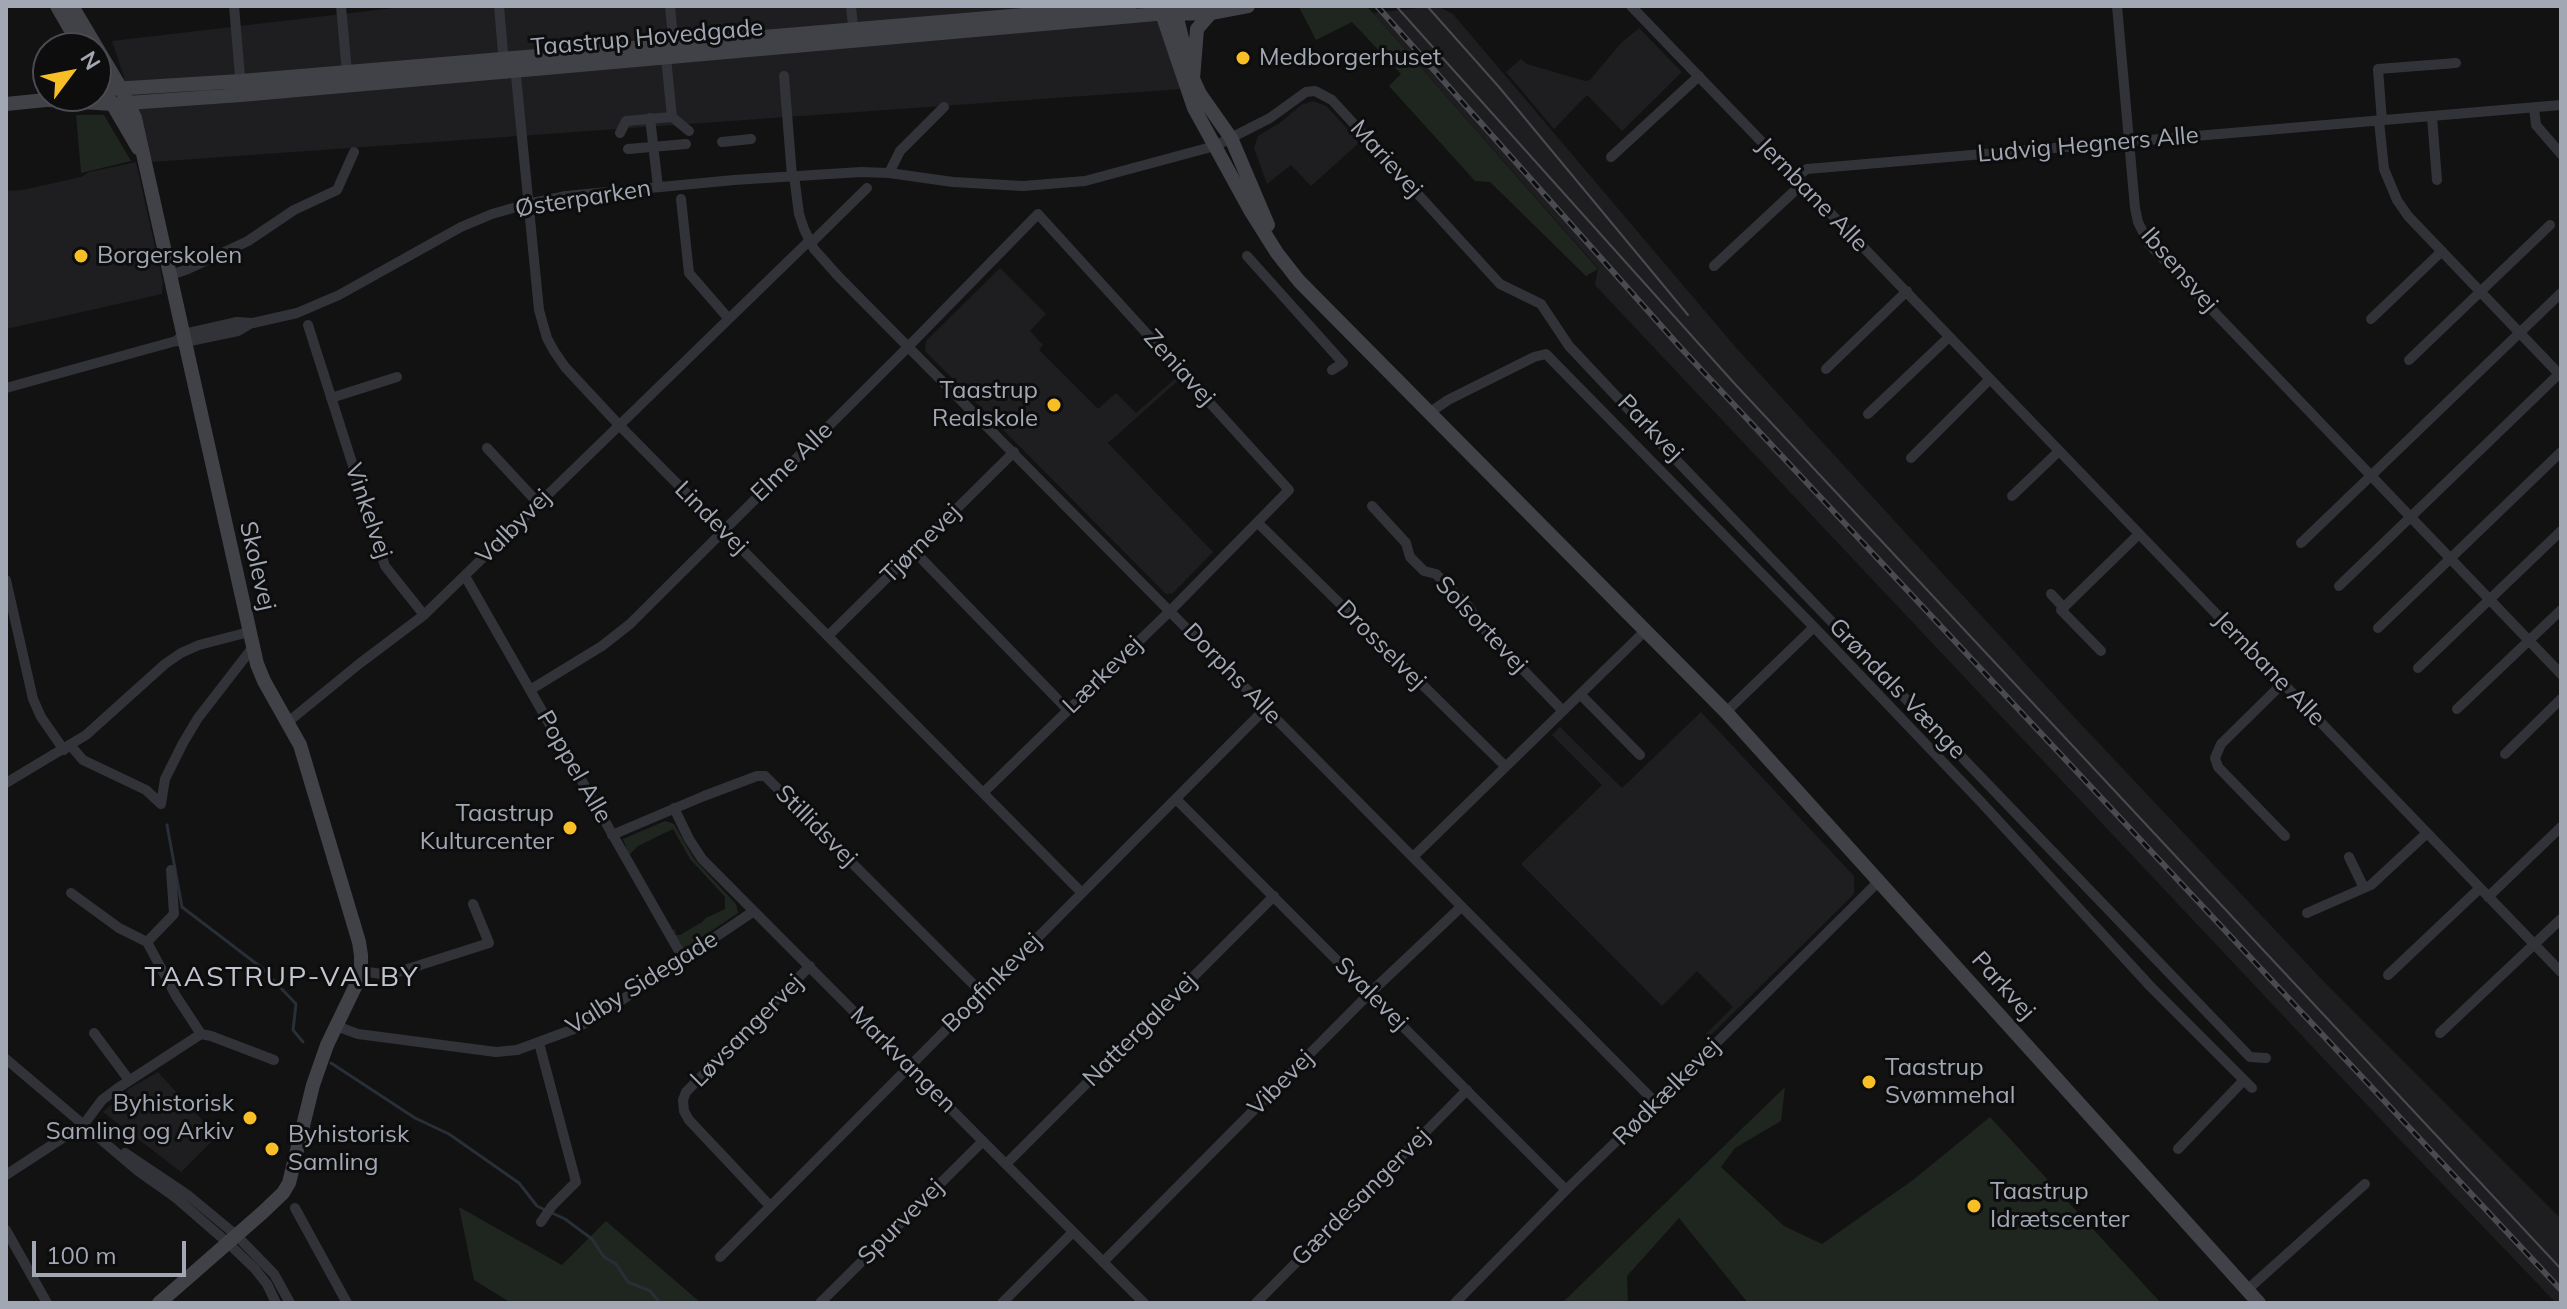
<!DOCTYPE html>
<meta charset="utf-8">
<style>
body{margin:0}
#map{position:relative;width:2567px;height:1309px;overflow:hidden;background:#121213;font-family:Mulish,sans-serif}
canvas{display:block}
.frame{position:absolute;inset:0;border:8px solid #a2a7b4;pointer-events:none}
.north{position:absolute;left:32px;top:32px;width:80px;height:80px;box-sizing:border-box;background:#0d0d0e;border:2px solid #494b50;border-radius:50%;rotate:58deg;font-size:22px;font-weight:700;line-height:32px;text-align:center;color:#a2a7b4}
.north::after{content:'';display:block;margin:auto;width:28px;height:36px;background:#f7be25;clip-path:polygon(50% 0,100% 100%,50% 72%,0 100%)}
.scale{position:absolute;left:32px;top:1241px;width:154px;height:36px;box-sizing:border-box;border:4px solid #a2a7b4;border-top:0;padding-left:10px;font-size:24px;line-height:28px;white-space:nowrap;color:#a2a7b4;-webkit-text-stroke:6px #0d0d0e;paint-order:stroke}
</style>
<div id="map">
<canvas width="2567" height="1309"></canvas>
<div class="frame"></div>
<div class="north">N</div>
<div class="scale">100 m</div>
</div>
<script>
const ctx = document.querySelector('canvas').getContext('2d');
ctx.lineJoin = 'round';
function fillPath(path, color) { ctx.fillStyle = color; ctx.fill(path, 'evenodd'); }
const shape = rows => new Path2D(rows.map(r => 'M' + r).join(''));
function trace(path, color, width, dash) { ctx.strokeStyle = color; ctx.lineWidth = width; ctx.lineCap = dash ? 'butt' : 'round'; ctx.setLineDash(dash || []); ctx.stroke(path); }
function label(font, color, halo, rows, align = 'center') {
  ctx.font = font + ' Mulish,sans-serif'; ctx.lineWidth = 6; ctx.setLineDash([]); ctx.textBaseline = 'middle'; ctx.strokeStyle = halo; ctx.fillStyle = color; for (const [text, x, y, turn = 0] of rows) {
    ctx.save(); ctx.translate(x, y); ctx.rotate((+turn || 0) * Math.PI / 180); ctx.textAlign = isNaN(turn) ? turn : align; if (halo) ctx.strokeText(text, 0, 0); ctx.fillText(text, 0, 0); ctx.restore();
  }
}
const built = shape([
 [410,6,1151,6,1182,89,152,162,112,41],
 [1437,6,1453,14,1738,350,2076,719,2327,985,2561,1219,2561,1303,2556,1303,2403,1143,1595,285,1598,268,1373,13],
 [1639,28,1682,72,1622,131,1587,95,1554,129,1506,72,1521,59,1527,64,1585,81,1590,80,1620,44],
 [1313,101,1326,106,1360,142,1311,186,1291,165,1267,184,1254,148,1258,136,1281,122,1301,105],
 [136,162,163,282,162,294,6,329,6,191,22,190,81,177,89,172],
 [1000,268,1046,314,1030,331,1043,345,1039,350,1098,409,1116,393,1136,413,1177,377,1180,379,1108,443,1213,552,1173,593,1166,594,925,351,926,341],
 [1701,712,1854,876,1854,894,1707,1039,1706,1034,1733,1007,1697,971,1662,1006,1521,864,1602,785,1552,735,1560,727,1622,788],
 [158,1072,217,1136,181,1172,103,1112,130,1088]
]);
const green = shape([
 [1366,6,1373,13,1598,269,1586,276,1490,182,1475,181,1389,86,1401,74,1352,22,1316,40,1299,7],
 [76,115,104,115,131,161,81,173],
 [665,821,674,824,694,859,736,904,738,913,683,950,673,930,675,929,676,935,680,935,702,922,706,918,725,909,725,897,690,859,673,829,638,846,629,855,623,839],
 [1785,1087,1781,1121,1735,1148,1721,1167,1784,1226,1822,1244,1913,1180,1990,1117,2161,1303,1748,1303,1679,1218,1627,1276,1628,1303,1562,1303],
 [459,1207,562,1265,606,1221,701,1303,511,1303,474,1280]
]);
const stream = shape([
 [167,825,182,907,262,968,296,1004,293,1030,303,1042],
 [331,1063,415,1118,449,1134,519,1183,537,1206,545,1210],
 [552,1213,565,1219,592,1239,604,1257,616,1264,628,1282,650,1291,660,1303]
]);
const street = shape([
 [234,6,241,88],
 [341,6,347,72],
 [499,6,504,64],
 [670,6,674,48],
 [851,6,854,36],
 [1631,6,2561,972],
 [2117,6,2135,208,2138,222,2149,244,2561,674],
 [666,58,672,117,689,131],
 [515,66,539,310,547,338,554,351,565,367,619,425,1082,893],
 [784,76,792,176],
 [2534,108,2536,125,2561,154],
 [2432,117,2437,180],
 [650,118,658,187],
 [2379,121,2384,169,2397,200,2408,216,2561,376],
 [2382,121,2378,69,2456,63],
 [620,133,626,121,672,117],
 [722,142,751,139],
 [628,149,686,144],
 [1611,157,1699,76],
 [889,173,900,151,944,107],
 [794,175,799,214,804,229,814,249,838,276,1656,1103],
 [1796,177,1807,169,2561,105],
 [681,199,689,273,728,318],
 [811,243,867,188],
 [1247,256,1343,363,1332,370],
 [1714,266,1802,184],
 [171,275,188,269,248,241,294,210,337,190,354,152],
 [2371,319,2442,251],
 [308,325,385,566,424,615],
 [176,341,184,334,237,322,253,323,297,313,339,295,461,227,492,214,527,204,566,196,734,180,861,172,889,173,953,182,1023,186,1085,181,1215,146,1270,118,1306,92,1315,91,1332,100,1500,284,1541,304,1569,346,1682,466,2250,1057,2266,1058],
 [2409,360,2550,225],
 [1826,369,1907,291],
 [6,388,176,341,185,342,238,331,250,324],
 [331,398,397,377],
 [1429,413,1448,400,1534,357,1546,354,1814,627,1981,802,2151,987,2252,1088],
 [1868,414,1949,337],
 [487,448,538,503],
 [1911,458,1990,379],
 [2012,496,2059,451],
 [1372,506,1406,543,1410,557,1424,571,1436,574,1470,608,1478,623,1562,710],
 [1258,523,1505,766],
 [2301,543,2561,293],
 [914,551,1067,709],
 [465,576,683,958],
 [6,580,33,699,41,717,64,750],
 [2339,586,2561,372],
 [2051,594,2064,608],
 [2378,628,2561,452],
 [828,636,1014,452],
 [2101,651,2061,610,2139,534],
 [2418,668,2561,531],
 [2283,683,2221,744,2215,758,2218,767,2285,836],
 [530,690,602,646,630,624,903,352,1038,214,1289,490,1171,610,983,793],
 [1580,694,1640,755],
 [2457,709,2561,610],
 [1726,712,1814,627],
 [288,722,359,664,424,615,809,241],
 [70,745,83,760,146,790,161,804],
 [2505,754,2561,699],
 [6,783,86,735,165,664,181,653,199,645,249,632],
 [1176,799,1566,1190],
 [161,804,165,779,183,743,198,718,253,647],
 [674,808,689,839,702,859,1144,1303],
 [612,835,704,796,757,776,765,776,982,993],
 [1414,856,1645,631],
 [2349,857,2364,888],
 [171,870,174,914,147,942,176,996,201,1034],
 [71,893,119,928,147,942],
 [2488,897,2561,827],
 [2307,913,2371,885,2427,833],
 [361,971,389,975,489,943,473,904],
 [2388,975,2480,888],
 [336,1026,358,1034,496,1052,517,1050,574,1029,598,1016,754,911],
 [94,1033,129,1080],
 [2440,1033,2561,919],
 [539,1043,576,1182,552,1206,541,1222],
 [6,1059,138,1171,176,1198,228,1243,255,1269,267,1284,276,1303],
 [2178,1149,2244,1080],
 [125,1153,189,1196,236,1235,274,1274,290,1303],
 [1006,1164,1274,896],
 [6,1175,84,1124,102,1100,118,1088,201,1034,211,1036,274,1060],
 [770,1206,689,1120,684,1111,683,1100,686,1092,810,966],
 [295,1208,347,1303],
 [6,1230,47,1303],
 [720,1257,1265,709],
 [1103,1262,1370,993,1461,907],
 [2247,1290,2365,1184],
 [820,1303,983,1141],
 [1002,1303,1073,1232],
 [1256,1303,1467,1090],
 [1455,1303,1569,1187,1656,1103,1879,881]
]);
const secondary = shape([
 [57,6,81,48],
 [72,6,122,90,135,118,257,664,264,681,300,745,359,942,361,955,361,971,356,985,327,1045,313,1085,289,1183,283,1193,262,1213,159,1303],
 [1174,6,1189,67],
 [1211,13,1197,29,1193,79,1200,94,1231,138,1268,225],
 [1162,14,1194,108,1250,210,1277,253,1299,281,1726,712,2259,1303],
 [96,76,138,148],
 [96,90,241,81,1130,6],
 [48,100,113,104,241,95,1156,14,1211,13,1248,6],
 [6,104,56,99]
]);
const tram = shape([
 [1396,6,1734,383,2561,1269],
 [1427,6,1499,87,1688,315]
]);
const rail = shape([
 [1377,6,1680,347,2561,1290]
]);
const markers = [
 [1243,58,8,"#f7be25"],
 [81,256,8,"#f7be25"],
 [1054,405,8,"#f7be25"],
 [570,828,8,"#f7be25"],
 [1869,1082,8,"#f7be25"],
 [250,1118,8,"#f7be25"],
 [272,1149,8,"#f7be25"],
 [1974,1206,8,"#f7be25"]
];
const streetNames = [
 ["Taastrup Hovedgade",647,38,-5],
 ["Ludvig Hegners Alle",2088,145,-5],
 ["Marievej",1386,159,48],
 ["Jernbane Alle",1812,195,46],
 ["Østerparken",583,199,-9],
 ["Ibsensvej",2179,270,49],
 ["Zeniavej",1179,368,48],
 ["Parkvej",1650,428,46],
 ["Elme Alle",792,462,-44],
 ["Vinkelvej",368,511,71],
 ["Lindevej",711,518,45],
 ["Valbyvej",514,527,-45],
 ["Tjørnevej",921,544,-45],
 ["Skolevej",257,566,77],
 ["Solsortevej",1481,625,47],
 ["Drosselvej",1381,645,45],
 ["Jernbane Alle",2269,669,46],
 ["Dorphs Alle",1232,674,46],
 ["Lærkevej",1103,675,-44],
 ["Grøndals Vænge",1897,689,46],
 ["Poppel Alle",574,767,60],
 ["Stillidsvej",816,826,45],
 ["Valby Sidegade",642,983,-32],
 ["Bogfinkevej",992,983,-45],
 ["Parkvej",2003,986,48],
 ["Svalevej",1371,994,45],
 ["Nattergalevej",1140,1030,-45],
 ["Løvsangervej",747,1031,-45],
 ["Markvangen",903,1060,45],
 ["Vibevej",1281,1083,-45],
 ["Rødkælkevej",1667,1092,-45],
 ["Gærdesangervej",1361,1197,-45],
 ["Spurvevej",901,1222,-45]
];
const poiNames = [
 ["Medborgerhuset",1259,58],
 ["Borgerskolen",97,256],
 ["Taastrup",1038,391,"right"],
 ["Realskole",1038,419,"right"],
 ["Taastrup",554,814,"right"],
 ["Kulturcenter",554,842,"right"],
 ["Taastrup",1885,1068],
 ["Svømmehal",1885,1096],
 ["Byhistorisk",234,1104,"right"],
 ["Samling og Arkiv",234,1132,"right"],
 ["Byhistorisk",288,1135],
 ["Samling",288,1163],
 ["Taastrup",1990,1192],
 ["Idrætscenter",1990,1220]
];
const quarterNames = [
 ["TAASTRUP-VALBY",282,978]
];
fillPath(built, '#1e1e20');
fillPath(green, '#1e261f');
trace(stream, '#282f37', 3);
trace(street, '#323338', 10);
trace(secondary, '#404248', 14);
trace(tram, '#494b51', 2);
trace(rail, '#494b51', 6);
trace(rail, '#0d0d0e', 3, [9]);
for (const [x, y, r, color] of markers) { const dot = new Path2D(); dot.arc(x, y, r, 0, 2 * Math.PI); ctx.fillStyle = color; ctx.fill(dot); trace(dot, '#0d0d0e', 3); }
label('24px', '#a2a7b4', '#0d0d0e', streetNames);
label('24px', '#a2a7b4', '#0d0d0e', poiNames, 'left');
ctx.letterSpacing = '2px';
label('28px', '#c3c6d0', '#0d0d0e', quarterNames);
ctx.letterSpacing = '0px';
</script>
